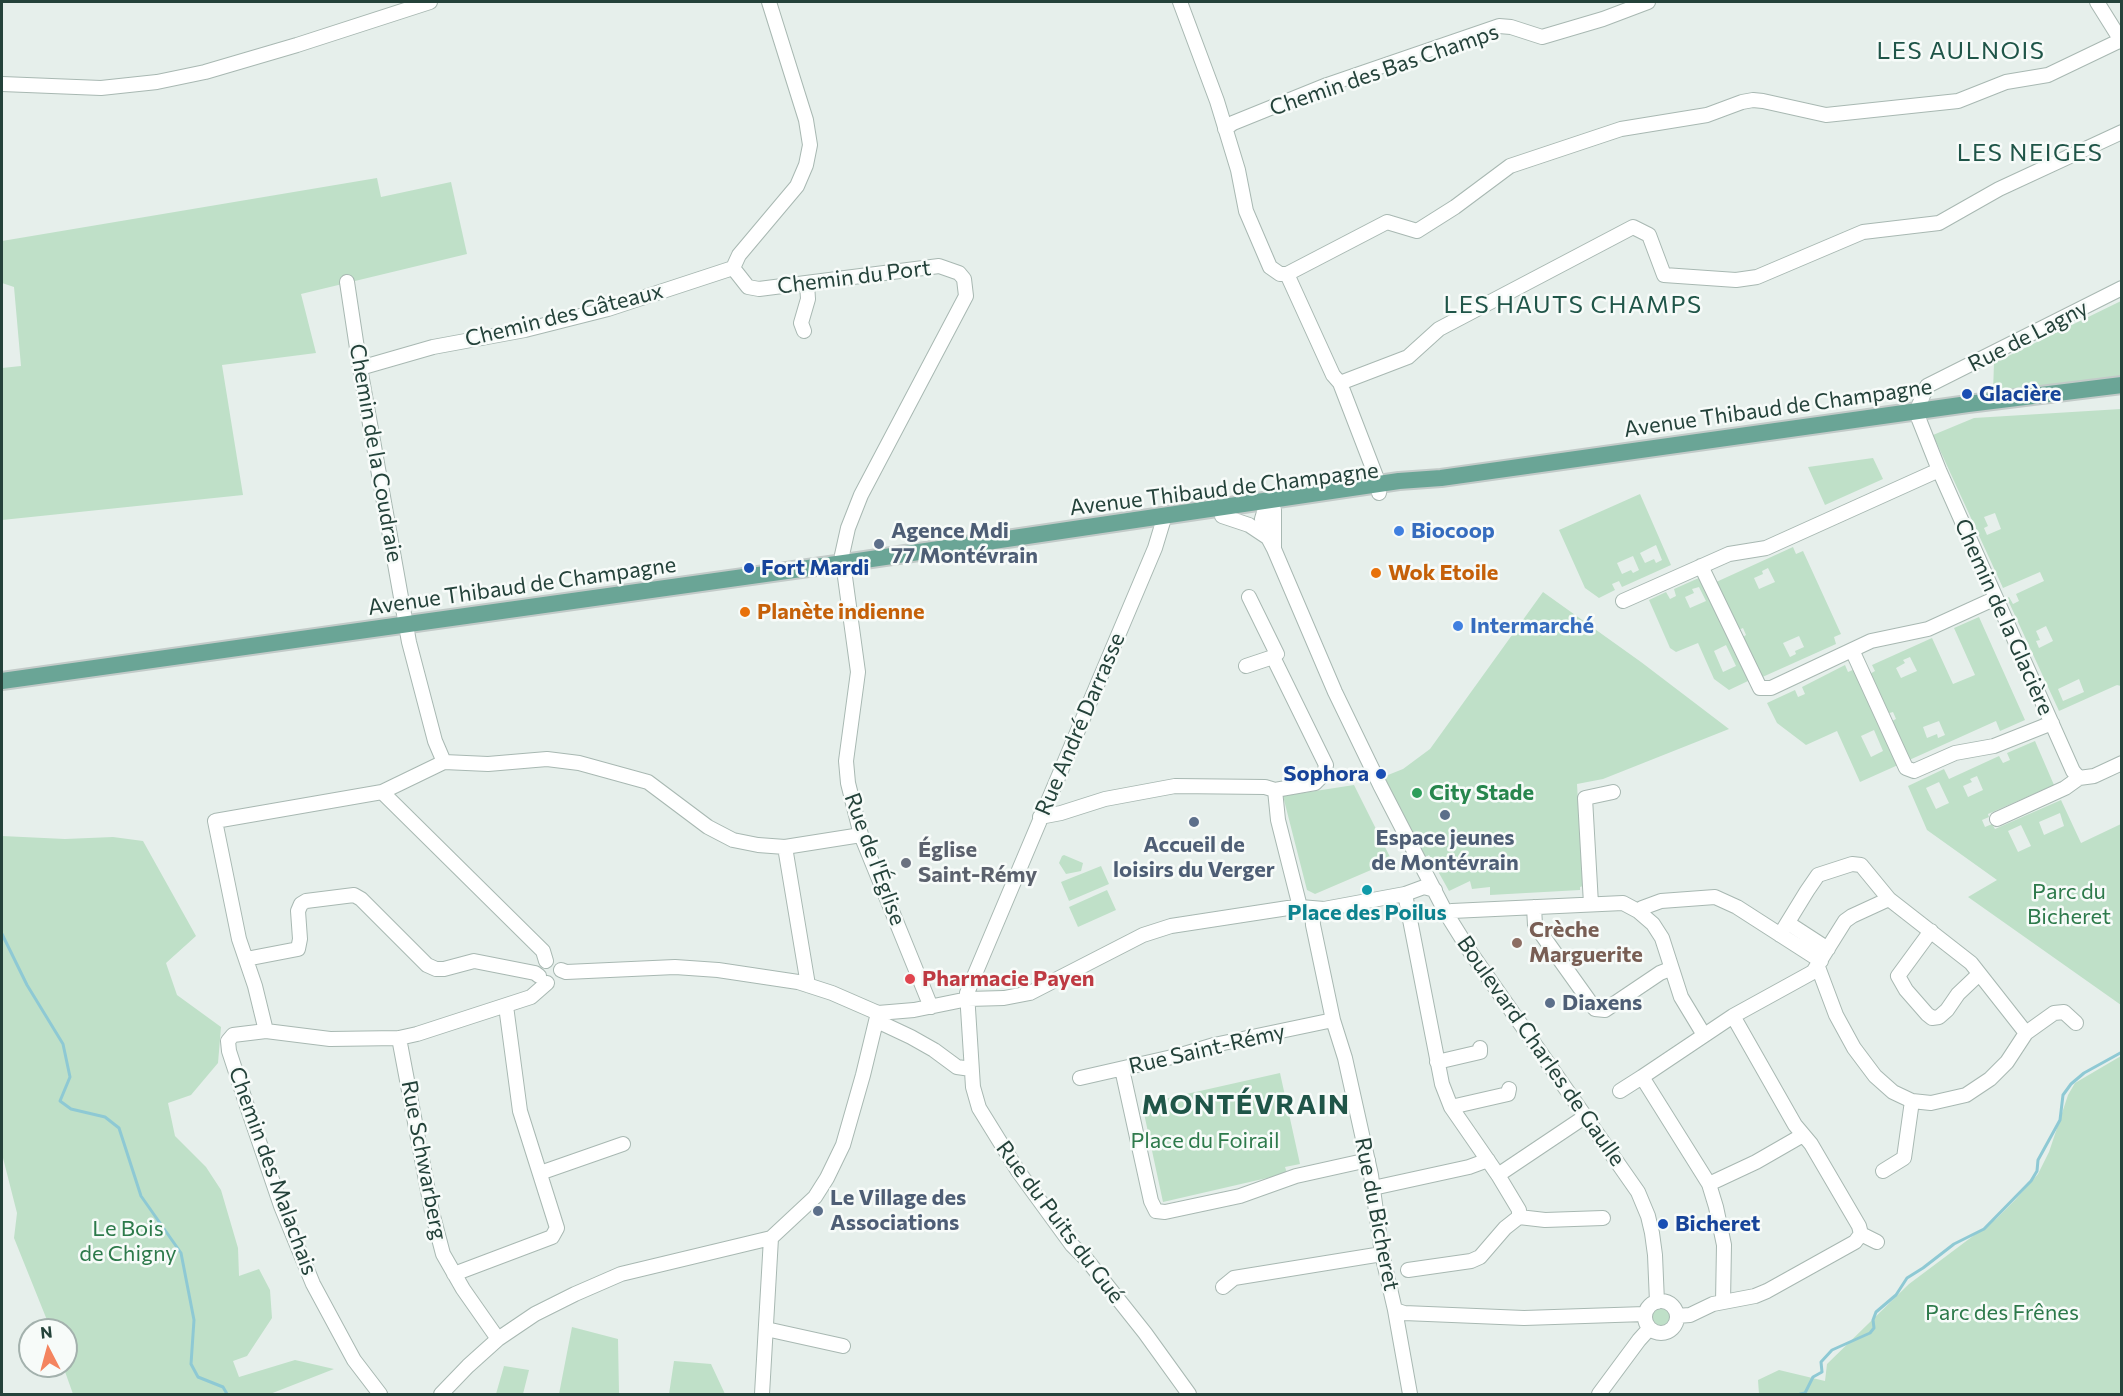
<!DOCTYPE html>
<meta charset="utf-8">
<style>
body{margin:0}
#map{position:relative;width:2123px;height:1396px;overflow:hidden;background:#e6efeb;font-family:Commissioner,sans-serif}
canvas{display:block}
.frame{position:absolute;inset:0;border:3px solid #24423a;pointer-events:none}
.north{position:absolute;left:18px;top:1318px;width:60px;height:60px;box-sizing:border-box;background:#f7fbf9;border:2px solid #a3b1ad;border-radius:50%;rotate:354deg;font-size:16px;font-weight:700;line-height:24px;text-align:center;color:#24423a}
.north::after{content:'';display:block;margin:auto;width:21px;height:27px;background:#f4845f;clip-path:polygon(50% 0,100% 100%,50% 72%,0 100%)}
</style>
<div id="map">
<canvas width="2123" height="1396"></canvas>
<div class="frame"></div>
<div class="north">N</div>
</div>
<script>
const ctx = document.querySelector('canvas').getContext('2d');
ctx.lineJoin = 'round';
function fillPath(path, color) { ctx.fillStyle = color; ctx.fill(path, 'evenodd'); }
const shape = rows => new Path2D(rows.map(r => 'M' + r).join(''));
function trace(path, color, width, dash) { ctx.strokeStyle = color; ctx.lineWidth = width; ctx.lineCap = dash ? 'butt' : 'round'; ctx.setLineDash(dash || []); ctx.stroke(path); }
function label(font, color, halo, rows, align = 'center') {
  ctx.font = font + ' Commissioner,sans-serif'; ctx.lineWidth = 5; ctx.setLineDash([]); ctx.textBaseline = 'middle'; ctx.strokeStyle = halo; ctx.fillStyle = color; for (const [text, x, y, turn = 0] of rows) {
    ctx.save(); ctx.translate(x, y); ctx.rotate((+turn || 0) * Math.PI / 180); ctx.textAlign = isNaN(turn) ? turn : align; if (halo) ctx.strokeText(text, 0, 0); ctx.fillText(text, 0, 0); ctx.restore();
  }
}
const green = shape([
 [377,178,381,197,451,182,467,254,301,294,316,353,222,365,243,495,2,520,2,368,21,366,14,287,2,283,2,241],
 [2121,301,2121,376,1993,392,1994,363],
 [2121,409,2121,686,2117,685,2059,711,2007,598,2009,597,2013,604,2019,601,2016,594,2044,581,2040,572,2003,588,1933,435,1974,418],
 [1995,513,2001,529,1987,535,1984,528,1988,526,1984,517],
 [2046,626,2053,641,2039,648,2036,641,2040,640,2036,631],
 [2079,679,2084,692,2063,701,2058,689],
 [1873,458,1883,479,1825,505,1808,467],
 [1640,494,1671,565,1622,587,1619,581,1612,584,1615,590,1599,598,1585,588,1559,530],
 [1656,545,1662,560,1656,563,1654,559,1645,563,1640,553],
 [1633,556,1639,570,1633,573,1631,570,1622,574,1617,563],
 [1793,547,1796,554,1803,551,1841,634,1834,637,1836,644,1758,679,1740,639,1746,635,1743,628,1736,631,1714,583],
 [1768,568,1775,582,1759,589,1754,578,1763,574,1762,571],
 [1799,636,1804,647,1795,651,1796,654,1790,657,1783,643],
 [1701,577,1748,681,1729,690,1714,679,1698,643,1676,652,1670,648,1649,600,1666,592,1670,599,1676,596,1674,589],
 [1699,587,1706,601,1690,608,1685,597,1694,593,1692,589],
 [1726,645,1736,666,1723,672,1714,651],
 [1543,592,1641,662,1729,729,1603,779,1577,784,1583,886,1580,887,1580,890,1490,895,1490,887,1472,889,1470,881,1449,891,1429,855,1422,859,1383,777,1403,769,1430,749],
 [1979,617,2025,720,2000,731,1996,721,1907,761,1890,722,1896,719,1893,712,1886,714,1868,675,1875,671,1872,665,1932,638,1953,684,1975,675,1954,628],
 [1910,657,1917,671,1901,678,1896,668,1905,663,1903,660],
 [1939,721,1945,735,1938,738,1937,734,1927,738,1923,727],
 [1845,665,1848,672,1855,669,1898,765,1860,782,1837,731,1806,745,1777,723,1767,703,1795,690,1798,697,1805,694,1802,687],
 [1874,730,1883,751,1871,757,1861,736],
 [2035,741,2054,785,1988,814,1989,817,1982,820,1985,827,1992,824,1995,829,2061,800,2081,843,2121,824,2121,1005,1968,897,1997,880,1927,830,1908,786,1944,769,1949,779,1999,756,2003,763,2010,760,2007,753],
 [1977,776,1983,790,1968,797,1963,786,1972,782,1970,779],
 [1939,782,1949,803,1936,809,1926,788],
 [2060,813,2064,826,2044,835,2039,822],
 [2021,825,2031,846,2018,852,2008,831],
 [1354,785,1392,861,1315,894,1307,890,1283,796],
 [2,836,65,839,113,837,143,841,196,936,166,963,177,995,221,1027,218,1063,191,1095,168,1103,175,1136,206,1167,221,1190,238,1248,239,1276,259,1269,270,1290,272,1318,247,1356,233,1361,239,1377,295,1360,334,1369,270,1394,73,1394,63,1366,66,1366,66,1330,51,1330,14,1238,17,1213,2,1154],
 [1064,855,1083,863,1081,871,1066,874,1059,863,1062,856],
 [1101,866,1109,884,1069,901,1061,882],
 [1107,890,1116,910,1078,927,1069,907],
 [2121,1056,2121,1394,1759,1394,1758,1380,1779,1370,1825,1381,1827,1364,1909,1284,1997,1218,2015,1200,2038,1174,2049,1152,2068,1095,2075,1083],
 [1280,1073,1300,1164,1285,1167,1287,1173,1280,1175,1163,1202,1142,1104],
 '1649 1318a12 12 0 1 1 24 0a12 12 0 1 1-24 0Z',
 [572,1327,618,1339,619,1393,622,1394,559,1394],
 [674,1361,711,1364,725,1394,669,1394],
 [504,1366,529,1370,523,1394,496,1394]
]);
const stream = shape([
 [2,934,27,985,63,1044,70,1077,60,1101,71,1109,105,1117,119,1128,141,1196,181,1253,194,1320,191,1364,198,1377,223,1387,227,1394],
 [1800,1394,1805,1393,1813,1377,1822,1372,1821,1362,1832,1350,1870,1333,1874,1328,1873,1320,1876,1312,1896,1295,1907,1278,1923,1268,1954,1244,1984,1229,2031,1181,2037,1171,2038,1160,2060,1120,2063,1095,2071,1084,2084,1073,2122,1052]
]);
const minor = shape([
 [769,2,806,120,810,145,806,165,797,186,739,255,733,268,748,287,759,289,939,266,959,273,964,279,966,296,861,495,848,528,842,555,858,672,846,761,848,783,861,835,931,1007],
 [1180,2,1217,101,1238,170,1246,211,1270,267,1280,274,1287,274,1333,375,1340,383,1377,479,1379,493],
 [2097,2,2122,42],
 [2,84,101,88,157,82,205,72,297,45,430,2],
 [1225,129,1233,123,1327,85,1499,26,1511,27,1542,37,1603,19,1648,2],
 [1287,274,1387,222,1417,231,1455,207,1510,166,1621,129,1707,115,1742,102,1753,100,1763,101,1826,115,1958,101,2006,82,2048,75,2119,41],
 [347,282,360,368,409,642,435,741,444,762],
 [2122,288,1927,386,1916,412,1939,470,2073,771,2079,778,2094,776,2122,763],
 [804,331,801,323,808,299,807,284],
 [360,368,433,347,525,330,608,309,733,268],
 [1340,383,1408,357,1439,329,1633,227,1649,235,1664,275,1736,280,1757,277,1863,232,1939,223,1999,189,2122,132],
 [1267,502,1262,519,1264,530,1274,549,1335,692,1380,785,1446,913,1471,953,1638,1192,1648,1216,1652,1233,1655,1255,1657,1302],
 [1267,502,1274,510,1274,548],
 [1165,515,1155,548,967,993,973,1087,979,1108,1018,1171,1072,1245,1087,1260,1145,1333,1189,1394],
 [1222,516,1249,525,1267,537],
 [1701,566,1760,688,1771,688,1871,641,1928,629,1996,598],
 [1623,601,1729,554,1766,548,1939,470],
 [1852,650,1906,768,1914,771,1955,753,1994,746,2052,723],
 [1246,666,1273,657],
 [1275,790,1278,820,1300,907],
 [382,792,543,951,546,961],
 [1040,817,1061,813,1105,799,1175,786,1265,787,1275,790,1315,783,1324,774,1326,765,1273,657,1277,654,1249,597],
 [1997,819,2065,788,2079,778],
 [785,847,808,985],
 [1405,894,1442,1084,1451,1107,1498,1175,1519,1210,1519,1217,1505,1228,1480,1257,1471,1261,1408,1270],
 [1591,904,1585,798,1613,792],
 [1534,907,1535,925,1595,1009,1605,1010,1660,973,1670,969],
 [1312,909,1313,925,1333,1020,1345,1058,1371,1175,1382,1254,1395,1310,1404,1313,1524,1318,1645,1314],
 [1638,911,1642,908,1661,901,1715,897,1737,907,1821,961],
 [1446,913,1452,911,1623,903,1638,911,1653,924,1662,938,1681,997,1704,1035],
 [1788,923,1828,949],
 [1931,931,1898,976,1906,990,1927,1014,1932,1018,1939,1017,1947,1010,1958,994,1978,975],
 [1780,935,1807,891,1818,875,1852,864,1861,865,1889,899,1971,963,2026,1033],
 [246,959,298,949,300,939,298,911,301,904,306,901,354,895,361,899,427,965,436,969,444,969,474,961,535,973,539,976],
 [1818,967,1836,1015,1854,1048,1875,1076,1893,1092,1912,1101,1931,1103,1966,1095,1990,1079,2007,1062,2026,1033,2054,1013,2064,1012,2076,1023],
 [561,970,566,972,675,967,718,970,798,982,832,993,878,1013,914,1010,968,999,1004,998,1030,993,1143,935,1171,926,1288,908,1300,907,1324,909,1405,894,1424,887,1435,890],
 [877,1021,911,1037,934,1050,957,1067,971,1069],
 [266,1031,255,986,239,939,215,821,382,792,444,762,488,764,547,759,579,763,648,782,708,827,733,840,758,845,785,847,861,835],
 [399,1038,432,1212,443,1254,463,1289,498,1339],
 [1437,1062,1480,1052,1480,1048],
 [1122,1069,1151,1201,1156,1211,1165,1212,1240,1196,1296,1176,1368,1160],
 [1080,1078,1181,1055,1214,1045,1333,1020],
 [1620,1091,1642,1077],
 [1451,1107,1508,1094,1509,1089],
 [1883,1171,1904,1158,1912,1101],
 [540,1173,623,1144],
 [1498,1175,1586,1116],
 [1709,1184,1756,1162,1803,1135],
 [1373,1188,1469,1167,1488,1160],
 [1519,1217,1545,1220,1603,1218],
 [1861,1234,1877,1242],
 [454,1274,552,1237,557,1228,520,1111,506,1006],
 [1223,1287,1234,1278,1382,1254],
 '1645 1317a16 16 0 1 1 32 0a16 16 0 1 1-32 0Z',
 [1723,1302,1724,1245,1716,1207,1709,1184,1642,1077,1733,1016,1813,972,1845,921,1852,916,1889,899],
 [1395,1310,1410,1394],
 [1677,1316,1690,1315,1713,1304,1755,1296,1767,1291,1855,1242,1861,1234,1859,1226,1811,1144,1795,1125,1733,1016],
 [766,1329,843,1346],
 [380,1394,354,1360,313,1284,281,1206,247,1106,229,1051,228,1041,233,1035,266,1031,330,1039,399,1038,417,1034,531,997,547,983],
 [441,1394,468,1366,498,1339,535,1314,575,1294,621,1274,771,1238,815,1197,827,1178,843,1145,863,1075,878,1013],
 [762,1394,771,1238],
 [1599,1394,1639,1340,1649,1329]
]);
const major = shape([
 [2,681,858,561,1399,481,1441,478,1968,404,2122,385]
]);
const markers = [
 [1967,394,6,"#1a4fb4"],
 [1399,531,6,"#3f7fe0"],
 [879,544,6,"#5c6f8a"],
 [749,568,6,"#1a4fb4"],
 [1376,573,6,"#e8710a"],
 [745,612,6,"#e8710a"],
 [1458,626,6,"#3f7fe0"],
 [1381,774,6,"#1a4fb4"],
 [1417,793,6,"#2e9e5b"],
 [1445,815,6,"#5c6f8a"],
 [1194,822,6,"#5c6f8a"],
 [906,863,6,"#6b7280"],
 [1367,890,6,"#0f9aa8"],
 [1517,943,6,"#8d6e63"],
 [910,979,6,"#e0444e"],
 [1550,1003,6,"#5c6f8a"],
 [818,1211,6,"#5c6f8a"],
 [1663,1224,6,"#1a4fb4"]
];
const streetNames = [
 ["Chemin des Bas Champs",1384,70,-19],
 ["Chemin du Port",854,277,-7],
 ["Chemin des Gâteaux",564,315,-14],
 ["Rue de Lagny",2028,336,-27],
 ["Avenue Thibaud de Champagne",1778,408,-8],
 ["Chemin de la Coudraie",376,453,80],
 ["Avenue Thibaud de Champagne",1224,489,-7],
 ["Avenue Thibaud de Champagne",522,586,-8],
 ["Chemin de la Glacière",2004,617,66],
 ["Rue André Darrasse",1080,724,-67],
 ["Rue de l'Église",875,859,70],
 ["Rue Saint-Rémy",1207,1049,-13],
 ["Boulevard Charles de Gaulle",1541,1051,55],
 ["Rue Schwarberg",424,1160,79],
 ["Chemin des Malachais",273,1171,70],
 ["Rue du Bicheret",1377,1214,79],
 ["Rue du Puits du Gué",1060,1222,53]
];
const transitNames = [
 ["Glacière",1979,394],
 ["Fort Mardi",761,568],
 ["Sophora",1369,774,"right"],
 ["Bicheret",1675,1224]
];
const serviceNames = [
 ["Agence Mdi",891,531],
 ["77 Montévrain",891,556],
 ["Espace jeunes",1445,838,"center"],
 ["de Montévrain",1445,863,"center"],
 ["Accueil de",1194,845,"center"],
 ["loisirs du Verger",1194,870,"center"],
 ["Diaxens",1562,1003],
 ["Le Village des",830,1198],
 ["Associations",830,1223]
];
const shopNames = [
 ["Biocoop",1411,531],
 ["Intermarché",1470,626]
];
const foodNames = [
 ["Wok Etoile",1388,573],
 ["Planète indienne",757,612]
];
const leisureNames = [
 ["City Stade",1429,793]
];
const worshipNames = [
 ["Église",918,850],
 ["Saint-Rémy",918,875]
];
const parkNames = [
 ["Parc du",2069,892],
 ["Bicheret",2069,917],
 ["Place du Foirail",1205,1141],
 ["Le Bois",128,1229],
 ["de Chigny",128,1254],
 ["Parc des Frênes",2002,1313]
];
const cultureNames = [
 ["Place des Poilus",1367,913]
];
const educationNames = [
 ["Crèche",1529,930],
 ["Marguerite",1529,955]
];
const healthNames = [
 ["Pharmacie Payen",922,979]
];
const neighbourhoodNames = [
 ["LES AULNOIS",1961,51],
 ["LES NEIGES",2030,153],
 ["LES HAUTS CHAMPS",1573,305]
];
const districtNames = [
 ["MONTÉVRAIN",1246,1105]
];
fillPath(green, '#bfe0c8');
trace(stream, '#8ec9d4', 3);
trace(minor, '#a8b8b2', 16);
trace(major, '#c2cac8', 20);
trace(minor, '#fff', 14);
trace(major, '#6aa596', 16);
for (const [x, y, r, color] of markers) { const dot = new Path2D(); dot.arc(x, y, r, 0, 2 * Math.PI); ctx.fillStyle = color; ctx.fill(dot); trace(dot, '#f7fbf9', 2); }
label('22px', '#24423a', '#f7fbf9', streetNames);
label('bold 22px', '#164399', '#f7fbf9', transitNames, 'left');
label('bold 22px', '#4e5e75', '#f7fbf9', serviceNames, 'left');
label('bold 22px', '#366cbe', '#f7fbf9', shopNames, 'left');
label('bold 22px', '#c56008', '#f7fbf9', foodNames, 'left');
label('bold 22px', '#27864d', '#f7fbf9', leisureNames, 'left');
label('bold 22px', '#5b616d', '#f7fbf9', worshipNames, 'left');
label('22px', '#2d7a4b', '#f7fbf9', parkNames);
label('bold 22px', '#0d838f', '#f7fbf9', cultureNames);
label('bold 22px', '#785e54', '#f7fbf9', educationNames, 'left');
label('bold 22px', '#be3a42', '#f7fbf9', healthNames, 'left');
ctx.letterSpacing = '1.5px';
label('24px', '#1f5548', '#f7fbf9', neighbourhoodNames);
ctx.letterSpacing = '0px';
ctx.letterSpacing = '1.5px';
label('bold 28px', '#1f5548', '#f7fbf9', districtNames);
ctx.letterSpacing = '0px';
</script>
